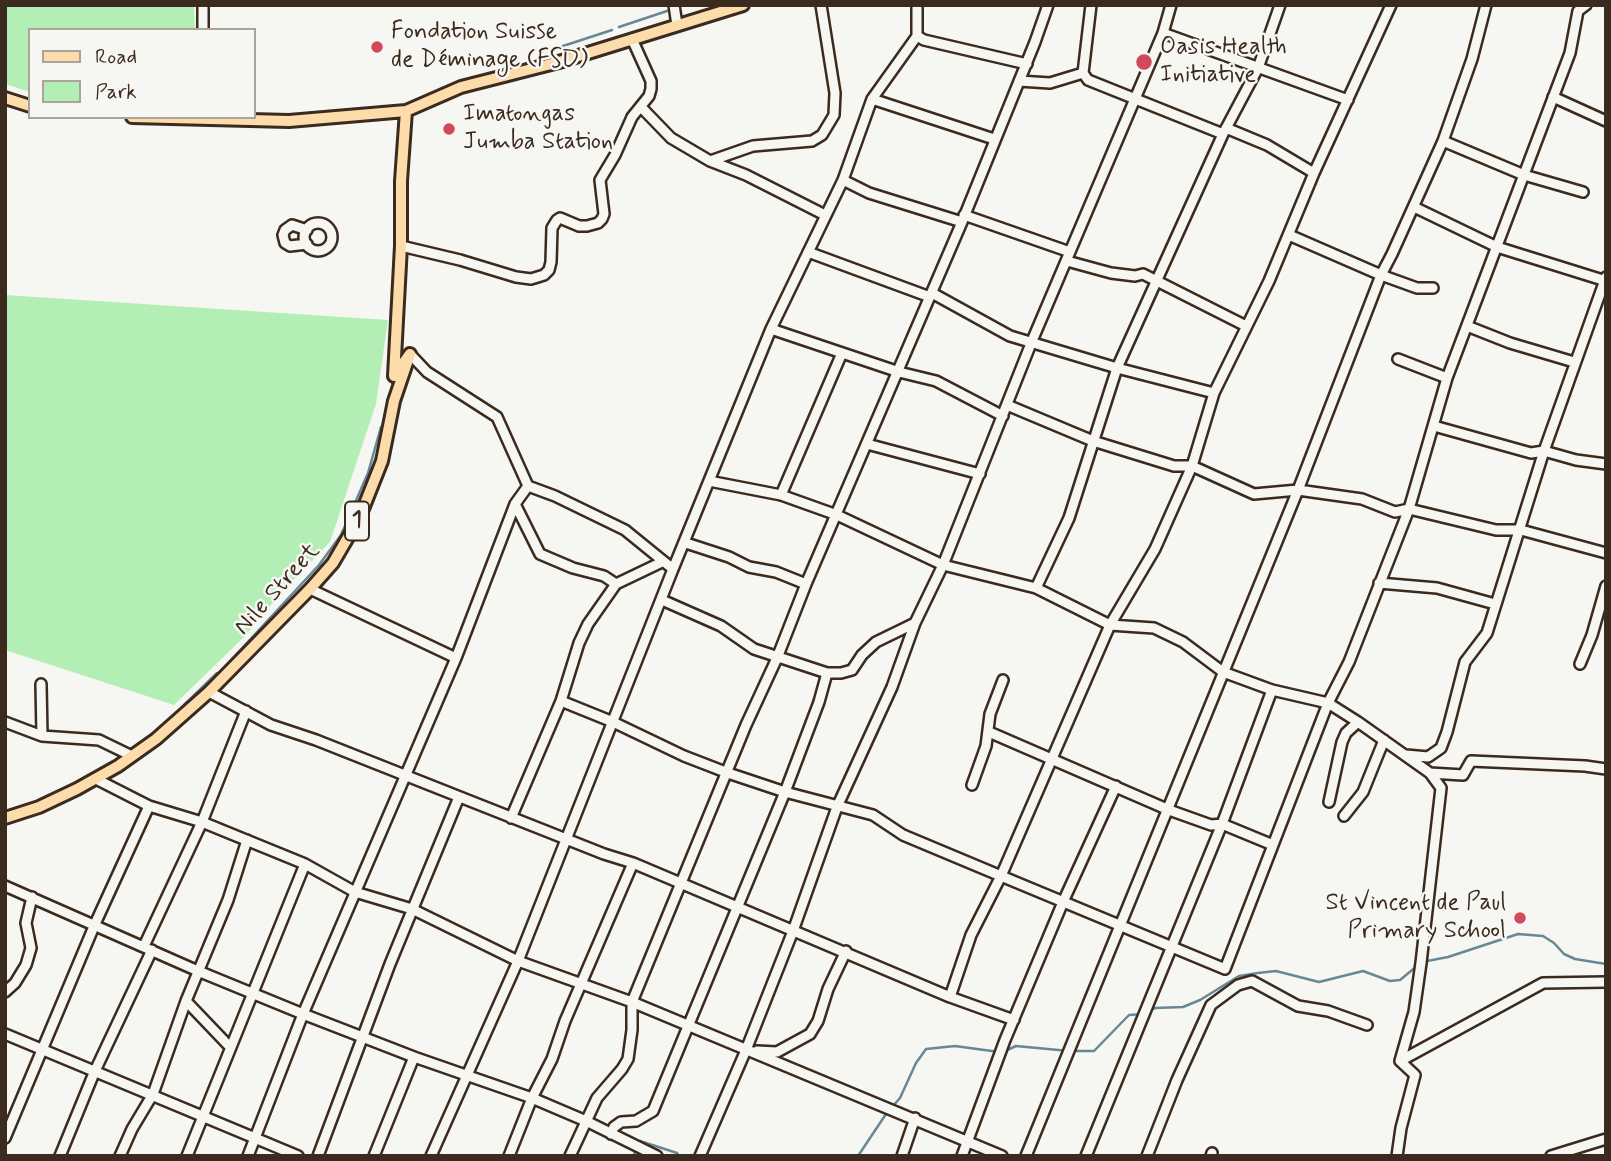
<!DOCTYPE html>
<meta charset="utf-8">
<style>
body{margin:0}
#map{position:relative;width:1611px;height:1161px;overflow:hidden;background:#f6f6f2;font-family:Mynerve,sans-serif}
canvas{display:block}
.frame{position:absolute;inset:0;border:7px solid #3b2a1e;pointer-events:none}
.legend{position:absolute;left:28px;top:28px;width:228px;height:91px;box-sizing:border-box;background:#f6f6f2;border:2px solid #aba49d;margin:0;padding:9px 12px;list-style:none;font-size:21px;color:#3b2a1e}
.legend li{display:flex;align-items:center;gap:14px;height:35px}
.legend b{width:35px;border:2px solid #aba49d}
</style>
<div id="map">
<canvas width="1611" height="1161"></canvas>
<div class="frame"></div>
<ul class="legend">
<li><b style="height:9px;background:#fddcac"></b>Road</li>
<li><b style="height:19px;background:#b3efb4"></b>Park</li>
</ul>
</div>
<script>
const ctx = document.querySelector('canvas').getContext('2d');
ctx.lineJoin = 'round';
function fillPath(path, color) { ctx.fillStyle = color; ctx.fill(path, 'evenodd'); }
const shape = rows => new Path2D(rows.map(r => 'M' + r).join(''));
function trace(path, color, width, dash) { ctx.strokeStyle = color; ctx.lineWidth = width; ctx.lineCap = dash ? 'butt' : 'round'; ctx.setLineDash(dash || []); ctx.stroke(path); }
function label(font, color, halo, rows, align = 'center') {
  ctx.font = font + ' Mynerve,sans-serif'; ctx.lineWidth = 5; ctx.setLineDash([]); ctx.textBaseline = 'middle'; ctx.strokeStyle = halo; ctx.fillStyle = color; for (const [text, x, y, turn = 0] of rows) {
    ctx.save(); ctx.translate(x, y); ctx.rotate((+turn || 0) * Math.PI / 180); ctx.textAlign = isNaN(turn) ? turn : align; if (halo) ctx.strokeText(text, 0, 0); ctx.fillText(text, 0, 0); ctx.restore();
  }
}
const green = shape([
 [5,5,194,5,195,30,30,30,30,92,5,84],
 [5,295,388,320,376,404,330,542,281,593,244,637,174,705,5,650]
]);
const stream = shape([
 [619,27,667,11],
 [560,47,612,30],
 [232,659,319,565,341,535,368,473,381,427],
 [184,705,217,673],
 [1422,962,1448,957,1518,934,1543,936,1554,943,1564,954,1575,959,1606,964],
 [1148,1011,1155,1008,1183,1007,1200,1000,1239,976,1258,973,1276,971,1319,982,1363,971,1390,981,1400,980,1417,966],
 [1005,1051,1016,1046,1069,1051,1094,1051,1129,1015,1143,1014],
 [893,1106,900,1098,916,1063,926,1049,955,1046,999,1052],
 [638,1143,640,1141,677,1153,679,1156],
 [634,1156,635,1150],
 [858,1156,888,1111]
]);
const minor = shape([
 [203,5,203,30],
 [674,5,677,25],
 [1091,5,1083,73,1088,80,1223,134],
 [1163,33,1348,100],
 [917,36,924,40,1027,64],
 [1019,81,1050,83,1083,73],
 [1553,97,1606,121],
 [872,99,994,139],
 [641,107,671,138,710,161,746,175,825,215],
 [1226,128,1267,145,1314,173],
 [1443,141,1524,175,1583,192],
 [710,161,753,146,812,141,822,135,834,115,835,93,821,5],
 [843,180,869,193,962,222],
 [1414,207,1497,247,1606,281],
 [964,215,1070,252],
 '304 237a14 14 0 1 1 28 0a14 14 0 1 1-28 0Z',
 [307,230,292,225,285,230,283,235,285,243,290,246,307,244],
 [1289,235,1381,275,1417,288,1433,288],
 [401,246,460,260,516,277,531,279,544,275,549,270,551,262,552,228,557,220,560,218,579,226,587,226,598,223,602,219,604,214,600,180,615,155,632,117,649,96,651,89,651,81,632,39],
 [808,252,930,297],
 [1067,261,1111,273,1135,276,1143,274,1246,326],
 [932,293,1010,336,1117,368,1214,393],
 [1467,326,1510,343,1574,362],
 [771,329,899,372,936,381,1003,416],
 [1398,359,1447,378],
 [1007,405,1093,441,1174,466,1192,466,1254,494,1298,490,1362,499,1395,512,1409,509,1496,530,1521,530,1606,553],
 [1434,426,1531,453,1544,451,1576,460,1606,464],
 [867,444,980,474],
 [709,481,781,495,837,515,943,565,1036,588,1110,625,1155,549,1192,466,1214,393,1269,281,1314,173,1391,5],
 [528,486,555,496,625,530,673,569,771,329,843,180,872,99,917,36,917,5],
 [781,495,842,353],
 [515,504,540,554,573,568,604,576,616,584],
 [686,543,729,557,749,567,776,572,806,584],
 [1379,583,1437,588,1495,604],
 [1036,588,1069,518,1117,368,1223,134,1258,68,1280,5],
 [310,589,456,658],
 [662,600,721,626,754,649,827,673,841,673,852,670,862,655,876,642,915,623],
 [1580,664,1592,635,1606,586],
 [41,684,42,736],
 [209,692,271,725,316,740,604,854,633,863,950,997,1014,1020],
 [561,701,613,722,684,756,728,773,785,792,873,815,903,835,1001,876,971,935,950,997],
 [5,722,42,736,99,740,132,756],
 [989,732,1169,810,1211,825,1222,824,1273,845],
 [1406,755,1428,757,1441,748,1447,732,1465,662,1487,633,1544,451,1606,277],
 [1430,773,1463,775,1471,761,1585,766,1606,769],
 [96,779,149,806,202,822,305,864,355,892,412,909,518,961,632,1002,1002,1156],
 [972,785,986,746,990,714,1003,680],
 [1329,802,1342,742,1346,733,1358,722],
 [1344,816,1363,792,1384,740],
 [511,818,561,701,579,643,588,624,616,584,662,562],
 [5,886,198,971,303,1014,414,1057,532,1098,586,1121,657,1156],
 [144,946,202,822,246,711],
 [5,992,15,983,26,965,31,948,26,923,32,897],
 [186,1001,230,1047],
 [5,1034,298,1156],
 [757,1051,777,1052,810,1034,818,1021,828,989,846,951],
 [1400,1061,1414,1012,1421,963,1441,788,1430,773,1358,722,1328,703,1272,690,1223,672,1183,642,1154,628,1110,625,1001,876,1225,969,1328,703,1349,662,1409,509,1447,378,1570,53,1578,11,1586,5],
 [1400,1061,1543,983,1606,982],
 [611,1134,614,1127,621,1122,636,1121,653,1111,785,792,819,702,827,673],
 [5,1138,95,924,149,806],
 [60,1156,94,1073,152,950],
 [120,1156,132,1129,153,1094,186,1001,228,900,247,840],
 [187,1156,305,864],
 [248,1156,303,1014,456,658,515,504,528,486,497,417,427,372,410,354],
 [318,1156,390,964,459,797],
 [374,1156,414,1057],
 [431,1156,518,961,673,569],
 [509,1156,532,1098,552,1059,565,1021,633,863],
 [570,1156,597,1098,622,1069,628,1059,632,1030,632,1002,746,725,777,658,806,584,962,222,1035,42,1048,5],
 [700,1156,746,1050,793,931,837,807,892,687,915,623,943,565,1032,341,1163,33,1171,5],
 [902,1156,915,1118],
 [962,1156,1005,1040,1063,902,1116,786],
 [1026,1156,1298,490,1381,275,1392,254,1443,141,1472,59,1486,5],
 [1086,1156,1222,824,1272,690],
 [1147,1156,1177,1080,1211,1005,1238,985,1252,981,1298,1006,1328,1011,1367,1025],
 [1211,1156,1212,1153],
 [1397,1156,1401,1128,1415,1075,1400,1061],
 [1551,1156,1606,1139]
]);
const major = shape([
 [5,98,30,106],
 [132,117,289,121,406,111,461,87,559,62,743,5],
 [5,818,39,807,77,789,118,766,156,739,209,692,310,589,333,563,347,539,359,519,382,461,394,401,410,354,394,376,401,246,401,181,406,111]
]);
const markers = [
 [377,47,7,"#d1495b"],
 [1144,62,9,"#d1495b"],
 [449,129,7,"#d1495b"],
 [1520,918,7,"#d1495b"]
];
const shields = [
 [357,521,24]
];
const shieldNames = [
 ["1",357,521]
];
const poiNames = [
 ["Fondation Suisse",391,33],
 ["de Déminage (FSD)",391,61],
 ["Oasis Health",1160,48],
 ["Initiative",1160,76],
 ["Imatongas",463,115],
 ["Jumba Station",463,143],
 ["St Vincent de Paul",1506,904,"right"],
 ["Primary School",1506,932,"right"]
];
const streetNames = [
 ["Nile Street",278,590,-48]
];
fillPath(green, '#b3efb4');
trace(stream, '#678895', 2.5);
trace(minor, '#3b2a1e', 14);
trace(major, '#3b2a1e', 16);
trace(minor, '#f6f6f2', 9);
trace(major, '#fddcac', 10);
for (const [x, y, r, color] of markers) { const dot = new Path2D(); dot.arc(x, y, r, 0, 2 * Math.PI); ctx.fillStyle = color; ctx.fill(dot); trace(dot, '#f6f6f2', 2.5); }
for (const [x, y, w] of shields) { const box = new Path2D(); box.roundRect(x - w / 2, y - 19.5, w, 39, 5); ctx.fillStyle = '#f6f6f2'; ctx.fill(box); trace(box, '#3b2a1e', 2); }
label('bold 23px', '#3b2a1e', null, shieldNames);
label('24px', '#3b2a1e', '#f6f6f2', poiNames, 'left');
label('24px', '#3b2a1e', '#f6f6f2', streetNames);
</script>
